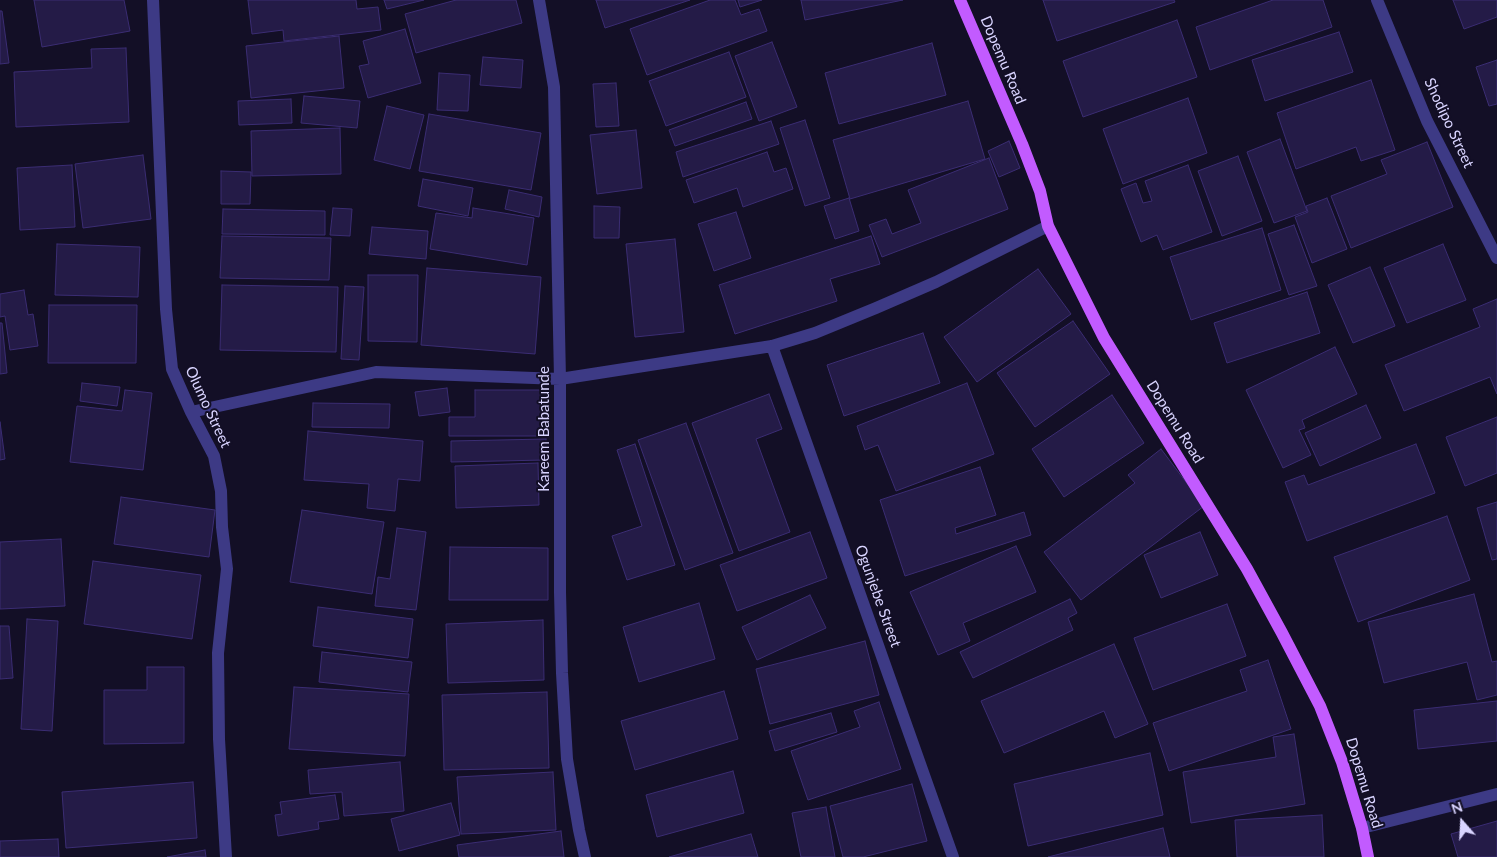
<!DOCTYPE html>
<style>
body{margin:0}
#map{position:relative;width:1497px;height:857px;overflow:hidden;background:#130f26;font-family:Lato,sans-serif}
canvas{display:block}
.north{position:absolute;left:1437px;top:797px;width:50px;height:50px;-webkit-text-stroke:4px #130f26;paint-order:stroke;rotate:341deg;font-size:14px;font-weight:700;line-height:20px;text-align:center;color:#d9d4ff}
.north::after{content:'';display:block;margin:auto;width:18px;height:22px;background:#d9d4ff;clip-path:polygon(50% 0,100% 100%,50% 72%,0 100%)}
</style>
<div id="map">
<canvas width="1497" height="857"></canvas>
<div class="north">N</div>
</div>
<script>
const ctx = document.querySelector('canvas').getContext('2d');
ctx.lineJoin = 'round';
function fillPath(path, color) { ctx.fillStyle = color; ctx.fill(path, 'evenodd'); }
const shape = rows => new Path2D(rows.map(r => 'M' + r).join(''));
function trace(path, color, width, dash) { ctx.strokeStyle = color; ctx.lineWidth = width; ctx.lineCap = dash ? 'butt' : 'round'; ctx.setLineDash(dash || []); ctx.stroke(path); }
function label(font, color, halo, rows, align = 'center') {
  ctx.font = font + ' Lato,sans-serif'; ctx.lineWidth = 4; ctx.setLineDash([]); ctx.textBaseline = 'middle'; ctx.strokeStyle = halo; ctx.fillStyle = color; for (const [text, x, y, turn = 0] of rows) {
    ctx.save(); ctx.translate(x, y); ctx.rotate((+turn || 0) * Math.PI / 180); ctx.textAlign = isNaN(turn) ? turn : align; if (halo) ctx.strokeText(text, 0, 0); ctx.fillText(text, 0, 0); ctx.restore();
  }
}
const building = shape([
 [34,0,124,0,130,31,42,47,34,0],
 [248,0,356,0,357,9,378,7,381,30,284,41,283,30,252,34,248,0],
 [384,0,424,0,387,9,384,0],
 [456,0,516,0,522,23,416,53,405,14,456,0],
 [596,0,690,0,605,28,596,0],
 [710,0,735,0,741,15,759,9,767,31,647,75,630,29,710,0],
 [738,0,762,0,740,7,738,0],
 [801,0,903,0,805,20,801,0],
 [1043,0,1174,0,1175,2,1057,41,1043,0],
 [1273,0,1323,0,1332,27,1210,70,1196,27,1273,0],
 [1453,0,1497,0,1497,17,1464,29,1453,0],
 [0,11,2,11,9,63,0,64,0,11],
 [1177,20,1197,77,1083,117,1063,61,1177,20],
 [405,29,421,83,368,98,359,66,369,64,363,41,405,29],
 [1339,32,1353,72,1265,101,1252,60,1339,32],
 [339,36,344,88,251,98,246,46,339,36],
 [772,42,797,107,759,121,735,56,772,42],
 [932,43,946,95,839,124,825,73,932,43],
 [126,48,129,122,16,127,14,72,92,68,91,49,126,48],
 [729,52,746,97,666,126,649,81,729,52],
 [483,57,523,60,521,88,480,85,483,57],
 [1497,60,1497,104,1489,106,1476,67,1497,60],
 [439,73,470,75,468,111,437,110,439,73],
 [1371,80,1395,150,1361,161,1356,147,1296,169,1277,113,1371,80],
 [616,83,619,126,596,127,593,84,616,83],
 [304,96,360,101,357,128,301,123,304,96],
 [1188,98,1207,153,1123,184,1103,129,1188,98],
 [291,99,292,123,239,125,238,101,291,99],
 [968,101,985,159,850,199,833,140,968,101],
 [746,102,752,119,675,146,669,130,746,102],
 [387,106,424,115,410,169,374,160,387,106],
 [429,114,541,133,531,190,419,171,429,114],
 [805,120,830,198,805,206,780,128,805,120],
 [771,121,779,144,683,177,676,152,771,121],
 [340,128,341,174,252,176,251,131,340,128],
 [636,130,642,188,597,194,590,135,636,130],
 [1280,139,1307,211,1274,223,1247,152,1280,139],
 [1009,141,1020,168,999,177,988,151,1009,141],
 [1427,142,1453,207,1351,248,1331,196,1387,174,1381,160,1427,142],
 [767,152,774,172,786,168,793,189,743,207,737,188,694,203,686,180,767,152],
 [143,155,151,219,83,228,75,164,143,155],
 [1238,156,1262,221,1222,236,1198,171,1238,156],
 [989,158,1008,209,882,257,869,225,886,219,892,234,921,223,908,190,989,158],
 [72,165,75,227,20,230,17,168,72,165],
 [1188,165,1212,232,1163,250,1157,235,1141,242,1121,189,1136,183,1143,203,1152,201,1145,181,1188,165],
 [221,171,251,172,250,204,221,204,221,171],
 [423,179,473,188,468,216,418,206,423,179],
 [509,190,542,197,539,217,505,209,509,190],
 [849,198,859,231,835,239,824,206,849,198],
 [1327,198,1347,249,1312,263,1295,217,1308,212,1306,206,1327,198],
 [594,206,620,207,619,238,594,238,594,206],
 [333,208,352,209,350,236,330,235,333,208],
 [473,208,534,218,527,265,430,249,436,213,472,218,473,208],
 [223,209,325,211,325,235,222,234,223,209],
 [736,212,751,258,714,271,698,224,736,212],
 [1294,225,1317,286,1289,295,1268,234,1294,225],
 [372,227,428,231,426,259,369,254,372,227],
 [1262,228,1281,290,1191,320,1170,257,1262,228],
 [222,236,331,238,329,280,220,278,222,236],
 [871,236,880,264,830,279,837,301,735,334,719,285,871,236],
 [675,239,684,332,635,337,626,244,675,239],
 [57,244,140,247,138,297,55,295,57,244],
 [1443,244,1466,300,1407,323,1384,268,1443,244],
 [1370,267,1395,326,1353,343,1328,285,1370,267],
 [427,268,541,277,535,354,421,345,427,268],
 [1038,269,1071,314,977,382,944,337,1038,269],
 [368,275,418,275,417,342,368,341,368,275],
 [222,285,338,287,336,352,220,350,222,285],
 [345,286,364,287,359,360,341,359,345,286],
 [24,290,28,315,33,314,38,346,10,350,5,316,0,317,0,294,24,290],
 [1307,292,1320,333,1227,363,1214,323,1307,292],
 [1497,299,1497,394,1490,377,1404,411,1385,365,1480,327,1473,309,1497,299],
 [49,305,137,305,136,363,48,363,49,305],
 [1073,321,1110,374,1035,427,997,373,1073,321],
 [0,323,2,323,7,373,0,374,0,323],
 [923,333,940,383,844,416,827,365,923,333],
 [1335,347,1357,394,1302,420,1305,428,1299,430,1311,455,1283,468,1246,390,1335,347],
 [82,383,120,387,117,406,80,401,82,383],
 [967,383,994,454,896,491,878,445,865,450,857,426,967,383],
 [447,388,450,412,419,416,415,392,447,388],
 [125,390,152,393,143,470,70,462,77,406,122,411,125,390],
 [475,390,547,390,547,436,449,436,449,417,475,417,475,390],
 [769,394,782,429,756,439,790,532,739,551,692,423,769,394],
 [1112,395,1144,443,1064,497,1032,449,1112,395],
 [313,403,390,404,389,428,312,427,313,403],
 [1366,405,1381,438,1320,466,1305,433,1366,405],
 [1497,417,1497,473,1465,486,1446,437,1497,417],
 [0,422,5,459,0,460,0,422],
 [686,423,733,553,685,570,638,440,686,423],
 [308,431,423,441,420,481,398,479,395,511,367,508,369,484,304,480,308,431],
 [546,439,546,460,451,462,451,441,546,439],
 [635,444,675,565,627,580,612,536,642,526,617,450,635,444],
 [1416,444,1435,493,1307,541,1285,482,1304,475,1308,485,1416,444],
 [1161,449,1204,506,1081,600,1044,552,1135,483,1128,475,1161,449],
 [538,463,539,505,456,508,455,466,538,463],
 [980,467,996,515,955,528,956,534,1024,512,1031,535,905,576,880,500,980,467],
 [121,497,215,510,209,557,114,544,121,497],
 [1497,502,1497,559,1492,560,1477,508,1497,502],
 [302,510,384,522,372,594,290,582,302,510],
 [1447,516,1470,580,1358,622,1334,557,1447,516],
 [397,528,426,532,416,610,375,606,378,577,390,579,397,528],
 [810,532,827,578,737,611,720,565,810,532],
 [1200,532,1218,575,1161,598,1144,555,1200,532],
 [61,539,65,606,0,609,0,542,61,539],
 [1016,546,1036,592,963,623,970,641,938,655,910,592,1016,546],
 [450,547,548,548,548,600,449,600,450,547],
 [93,561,201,575,192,639,84,624,93,561],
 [1474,594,1492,662,1497,661,1497,695,1477,700,1467,662,1384,683,1368,622,1474,594],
 [810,595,826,628,757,660,742,627,810,595],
 [1070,599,1077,613,1068,618,1073,630,973,678,960,652,1070,599],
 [699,603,715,659,639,682,623,627,699,603],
 [1227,604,1246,656,1153,690,1134,638,1227,604],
 [318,607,413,619,408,658,313,646,318,607],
 [27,619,58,621,52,731,21,729,27,619],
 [543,620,544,680,448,683,446,624,543,620],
 [0,626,9,626,13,678,0,679,0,626],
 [865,641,879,695,770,724,756,669,865,641],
 [1114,644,1148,724,1115,738,1104,711,1004,753,981,701,1114,644],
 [322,652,412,662,408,692,319,682,322,652],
 [1268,660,1291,729,1169,771,1153,723,1247,691,1240,670,1268,660],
 [147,667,184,667,184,743,104,744,104,690,147,690,147,667],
 [294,687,409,694,405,756,289,749,294,687],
 [724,691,738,739,635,770,621,721,724,691],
 [547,692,549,768,444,770,442,695,547,692],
 [1497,701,1497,741,1418,749,1414,710,1497,701],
 [879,702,901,769,808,800,791,751,860,727,854,711,879,702],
 [831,713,837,732,775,751,769,731,831,713],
 [1294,734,1305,804,1191,823,1183,772,1276,757,1273,737,1294,734],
 [1150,753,1163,815,1028,846,1014,784,1150,753],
 [400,762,404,811,344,816,342,792,310,794,308,770,400,762],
 [733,771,744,813,657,837,646,795,733,771],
 [553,772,556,830,461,834,457,777,553,772],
 [193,782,197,838,66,848,62,792,193,782],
 [912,784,927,841,863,857,843,857,830,806,912,784],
 [335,795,339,819,318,822,319,829,278,836,275,815,282,814,280,802,335,795],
 [451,803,460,835,399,851,391,819,451,803],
 [826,807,835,857,801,857,792,813,826,807],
 [1322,815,1324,857,1237,857,1235,820,1322,815],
 [1497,821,1497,857,1458,857,1451,834,1497,821],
 [1163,828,1170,857,1048,857,1163,828],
 [561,831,564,857,459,857,457,845,561,831],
 [751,834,758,857,669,857,751,834],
 [58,839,59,857,0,857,0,841,58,839],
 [205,850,206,857,167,857,205,850]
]);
const minor = shape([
 [153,0,166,309,172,369,191,412,214,456,221,491,222,527,227,569,218,653,219,739,226,857],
 [539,0,554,87,560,379,560,592,562,673,567,759,579,830,585,857],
 [1377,0,1427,121,1497,258],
 [772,346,953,857],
 [191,412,376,372,560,379,772,346,815,333,876,308,936,282,1048,226],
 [1362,828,1497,794]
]);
const major = shape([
 [960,0,1022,144,1040,191,1048,226,1104,338,1247,569,1282,633,1320,706,1342,762,1362,828,1368,857]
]);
const streetNames = [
 ["Dopemu Road",1003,60,67],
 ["Shodipo Street",1449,123,65],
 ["Olumo Street",208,407,65],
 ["Dopemu Road",1175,422,58],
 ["Kareem Babatunde",544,429,-90],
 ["Ogunjebe Street",878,596,70],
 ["Dopemu Road",1364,783,73]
];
fillPath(building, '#241b47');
trace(building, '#3b2d73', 1);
trace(minor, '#3d3a85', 12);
trace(major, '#c25bff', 12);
label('15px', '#d9d4ff', '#130f26', streetNames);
</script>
